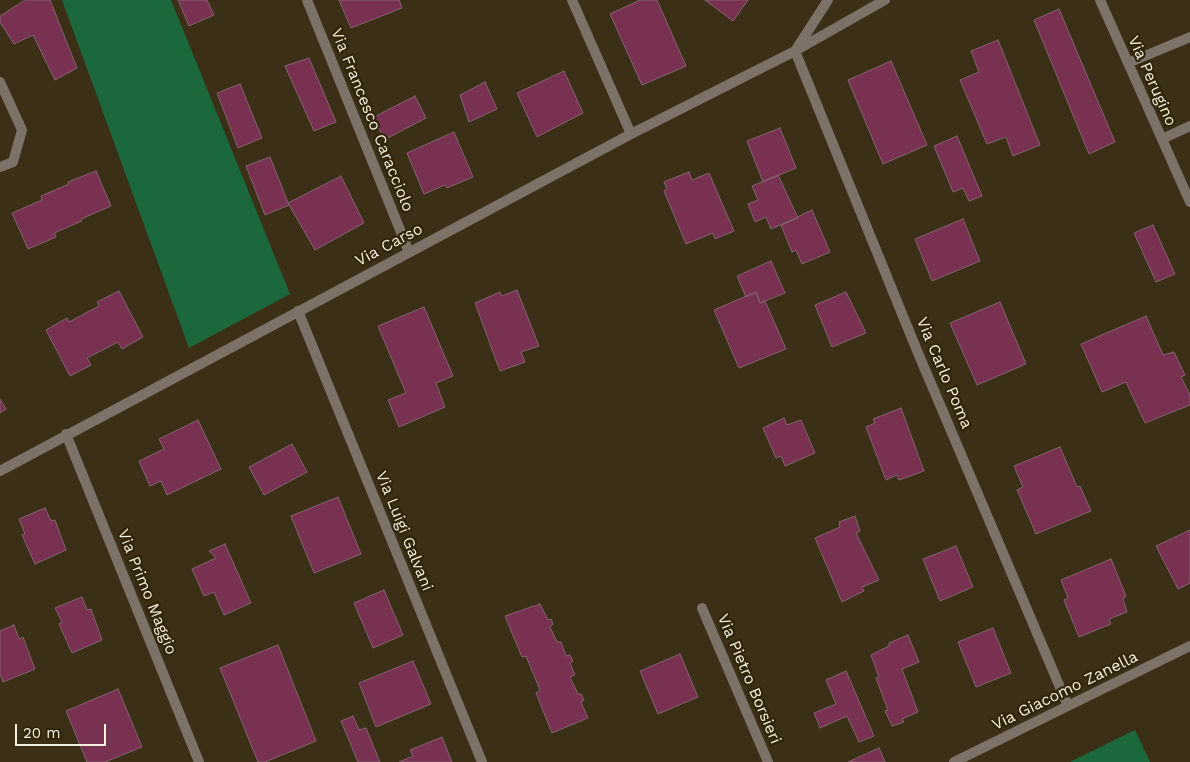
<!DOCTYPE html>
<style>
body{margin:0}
#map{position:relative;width:1190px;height:762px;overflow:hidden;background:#3b3017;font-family:"Work Sans",sans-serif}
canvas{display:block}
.scale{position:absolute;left:15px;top:724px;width:91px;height:22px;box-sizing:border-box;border:2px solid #f4eedf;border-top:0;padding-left:6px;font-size:15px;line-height:18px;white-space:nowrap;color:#f4eedf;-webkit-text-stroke:4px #31260c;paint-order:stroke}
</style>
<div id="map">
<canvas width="1190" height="762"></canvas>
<div class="scale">20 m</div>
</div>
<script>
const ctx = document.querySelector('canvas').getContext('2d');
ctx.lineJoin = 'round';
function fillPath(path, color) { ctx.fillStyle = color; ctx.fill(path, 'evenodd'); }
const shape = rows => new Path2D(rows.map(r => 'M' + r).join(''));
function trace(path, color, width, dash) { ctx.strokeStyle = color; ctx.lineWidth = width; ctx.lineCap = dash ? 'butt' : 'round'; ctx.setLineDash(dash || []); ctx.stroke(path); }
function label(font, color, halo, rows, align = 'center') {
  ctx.font = font + ' "Work Sans",sans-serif'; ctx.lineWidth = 4.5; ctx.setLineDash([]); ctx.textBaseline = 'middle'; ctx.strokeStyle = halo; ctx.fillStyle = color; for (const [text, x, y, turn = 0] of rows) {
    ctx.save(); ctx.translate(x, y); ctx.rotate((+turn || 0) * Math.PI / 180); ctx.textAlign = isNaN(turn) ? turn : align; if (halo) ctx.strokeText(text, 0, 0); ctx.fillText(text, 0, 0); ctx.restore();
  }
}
const green = shape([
 [62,0,171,0,290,294,189,348],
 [1135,730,1150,762,1070,762]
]);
const building = shape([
 [25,0,50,0,77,68,55,80,33,35,14,44,0,22,0,16,25,0],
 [178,0,207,0,214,15,189,26,178,0],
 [339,0,399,0,402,8,351,28,339,0],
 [640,0,657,0,686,66,642,85,610,14,640,0],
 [705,0,748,0,733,21,705,0],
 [1059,9,1115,142,1089,154,1034,20,1059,9],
 [998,40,1040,145,1013,156,1006,137,987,144,960,80,979,72,971,51,998,40],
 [309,58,336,122,314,131,285,66,309,58],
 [891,61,927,145,883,164,848,80,891,61],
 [564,71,583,113,537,137,517,93,564,71],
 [485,82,497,109,469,122,460,95,485,82],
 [240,84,262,138,238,148,217,93,240,84],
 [415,96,426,118,384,140,374,117,415,96],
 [780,128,796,168,763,182,747,141,780,128],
 [454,132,473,177,447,188,445,185,424,194,407,153,454,132],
 [957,136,982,196,969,201,963,188,953,192,934,146,957,136],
 [270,157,289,205,265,215,246,166,270,157],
 [96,171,111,206,81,219,82,221,54,233,56,237,28,249,12,213,42,200,41,196,69,184,68,182,96,171],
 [689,172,692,180,709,173,734,231,715,239,713,233,686,244,664,191,667,189,664,182,689,172],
 [778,175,798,218,771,229,766,217,755,222,748,204,758,200,752,186,778,175],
 [341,176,364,223,315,250,288,203,341,176],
 [812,210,830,252,802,264,796,250,792,252,781,225,812,210],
 [963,219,980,261,932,281,915,239,963,219],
 [1153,225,1175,274,1156,282,1134,233,1153,225],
 [771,261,785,293,760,303,756,292,746,297,737,276,771,261],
 [517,290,539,346,521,352,525,362,500,371,475,303,500,292,502,296,517,290],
 [119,291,143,337,122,349,118,342,87,358,91,365,70,376,46,330,67,318,69,322,99,306,97,302,119,291],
 [756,292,760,303,765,301,786,349,739,368,714,310,756,292],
 [846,292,866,333,832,347,815,305,846,292],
 [1000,302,1026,364,977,385,950,323,1000,302],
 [424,307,453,376,436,383,445,407,399,427,388,400,406,393,378,326,424,307],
 [1146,316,1163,355,1174,352,1185,375,1181,377,1190,395,1190,405,1145,423,1126,382,1102,392,1081,344,1146,316],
 [0,399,6,409,0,413,0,399],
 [901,408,924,471,899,480,897,475,886,480,866,427,875,423,873,419,901,408],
 [784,418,787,425,801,420,815,453,785,466,781,456,776,458,763,428,784,418],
 [198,420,221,469,167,495,161,481,150,486,139,461,164,449,159,439,198,420],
 [292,444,307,472,264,495,249,467,292,444],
 [1060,447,1077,487,1080,486,1091,511,1036,534,1017,490,1023,487,1014,466,1060,447],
 [338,497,361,554,314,573,291,516,338,497],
 [45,508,51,521,55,520,66,550,35,564,22,535,25,534,19,519,45,508],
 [855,516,860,531,856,533,879,580,862,587,864,591,842,602,815,538,840,527,839,522,855,516],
 [1190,530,1190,583,1178,589,1156,546,1190,530],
 [225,544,251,603,224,615,214,592,204,596,192,569,216,558,209,551,225,544],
 [956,546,973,587,940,601,923,559,956,546],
 [1111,559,1126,596,1123,599,1127,612,1109,619,1111,624,1079,637,1064,600,1068,598,1061,580,1111,559],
 [384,590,403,635,373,648,354,603,384,590],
 [82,597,87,610,91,609,102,640,72,653,59,624,62,622,55,608,82,597],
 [540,604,548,620,551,619,553,624,550,627,557,642,561,642,566,656,570,655,573,661,570,663,575,675,570,677,578,694,581,694,584,700,581,702,588,718,552,733,536,693,540,690,526,656,522,657,505,616,540,604],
 [14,625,19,639,23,637,35,669,3,682,0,674,0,631,14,625],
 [993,628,1011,673,976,687,958,642,993,628],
 [908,635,919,662,902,669,918,712,902,719,904,722,892,726,885,711,888,710,876,678,879,677,871,655,889,646,889,643,908,635],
 [278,645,316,741,265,762,258,762,220,668,278,645],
 [680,654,698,697,658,714,640,671,680,654],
 [413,661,431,704,376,727,359,683,413,661],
 [846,671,874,736,859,742,847,716,820,728,814,713,836,704,826,680,846,671],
 [118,689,142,747,105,762,87,762,66,711,118,689],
 [353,716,359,730,366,728,380,762,358,762,341,721,353,716],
 [442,737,452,762,399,762,413,756,410,750,442,737],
 [879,748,885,762,848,762,879,748]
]);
const service = shape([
 [1162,139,1190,126]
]);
const minor = shape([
 [307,0,409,252],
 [572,0,631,134],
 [1100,0,1190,202],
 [797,48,828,0],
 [795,51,918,353,1068,706],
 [1128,63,1190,37],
 [0,82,22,130,13,162,0,167],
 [298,311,482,762],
 [66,434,199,762],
 [0,471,631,134,795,51,885,0],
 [702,608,768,762],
 [954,762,1190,646]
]);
const streetNames = [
 ["Via Perugino",1152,81,66],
 ["Via Francesco Caracciolo",372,120,68],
 ["Via Carso",389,245,-28],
 ["Via Carlo Poma",944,373,67],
 ["Via Luigi Galvani",404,531,68],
 ["Via Primo Maggio",147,592,68],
 ["Via Pietro Borsieri",749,679,67],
 ["Via Giacomo Zanella",1065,691,-26]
];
fillPath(green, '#1c683d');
fillPath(building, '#793152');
trace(building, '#836470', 1);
trace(service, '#7c7268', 10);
trace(minor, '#7c7268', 10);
label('16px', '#f4eedf', '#31260c', streetNames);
</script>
